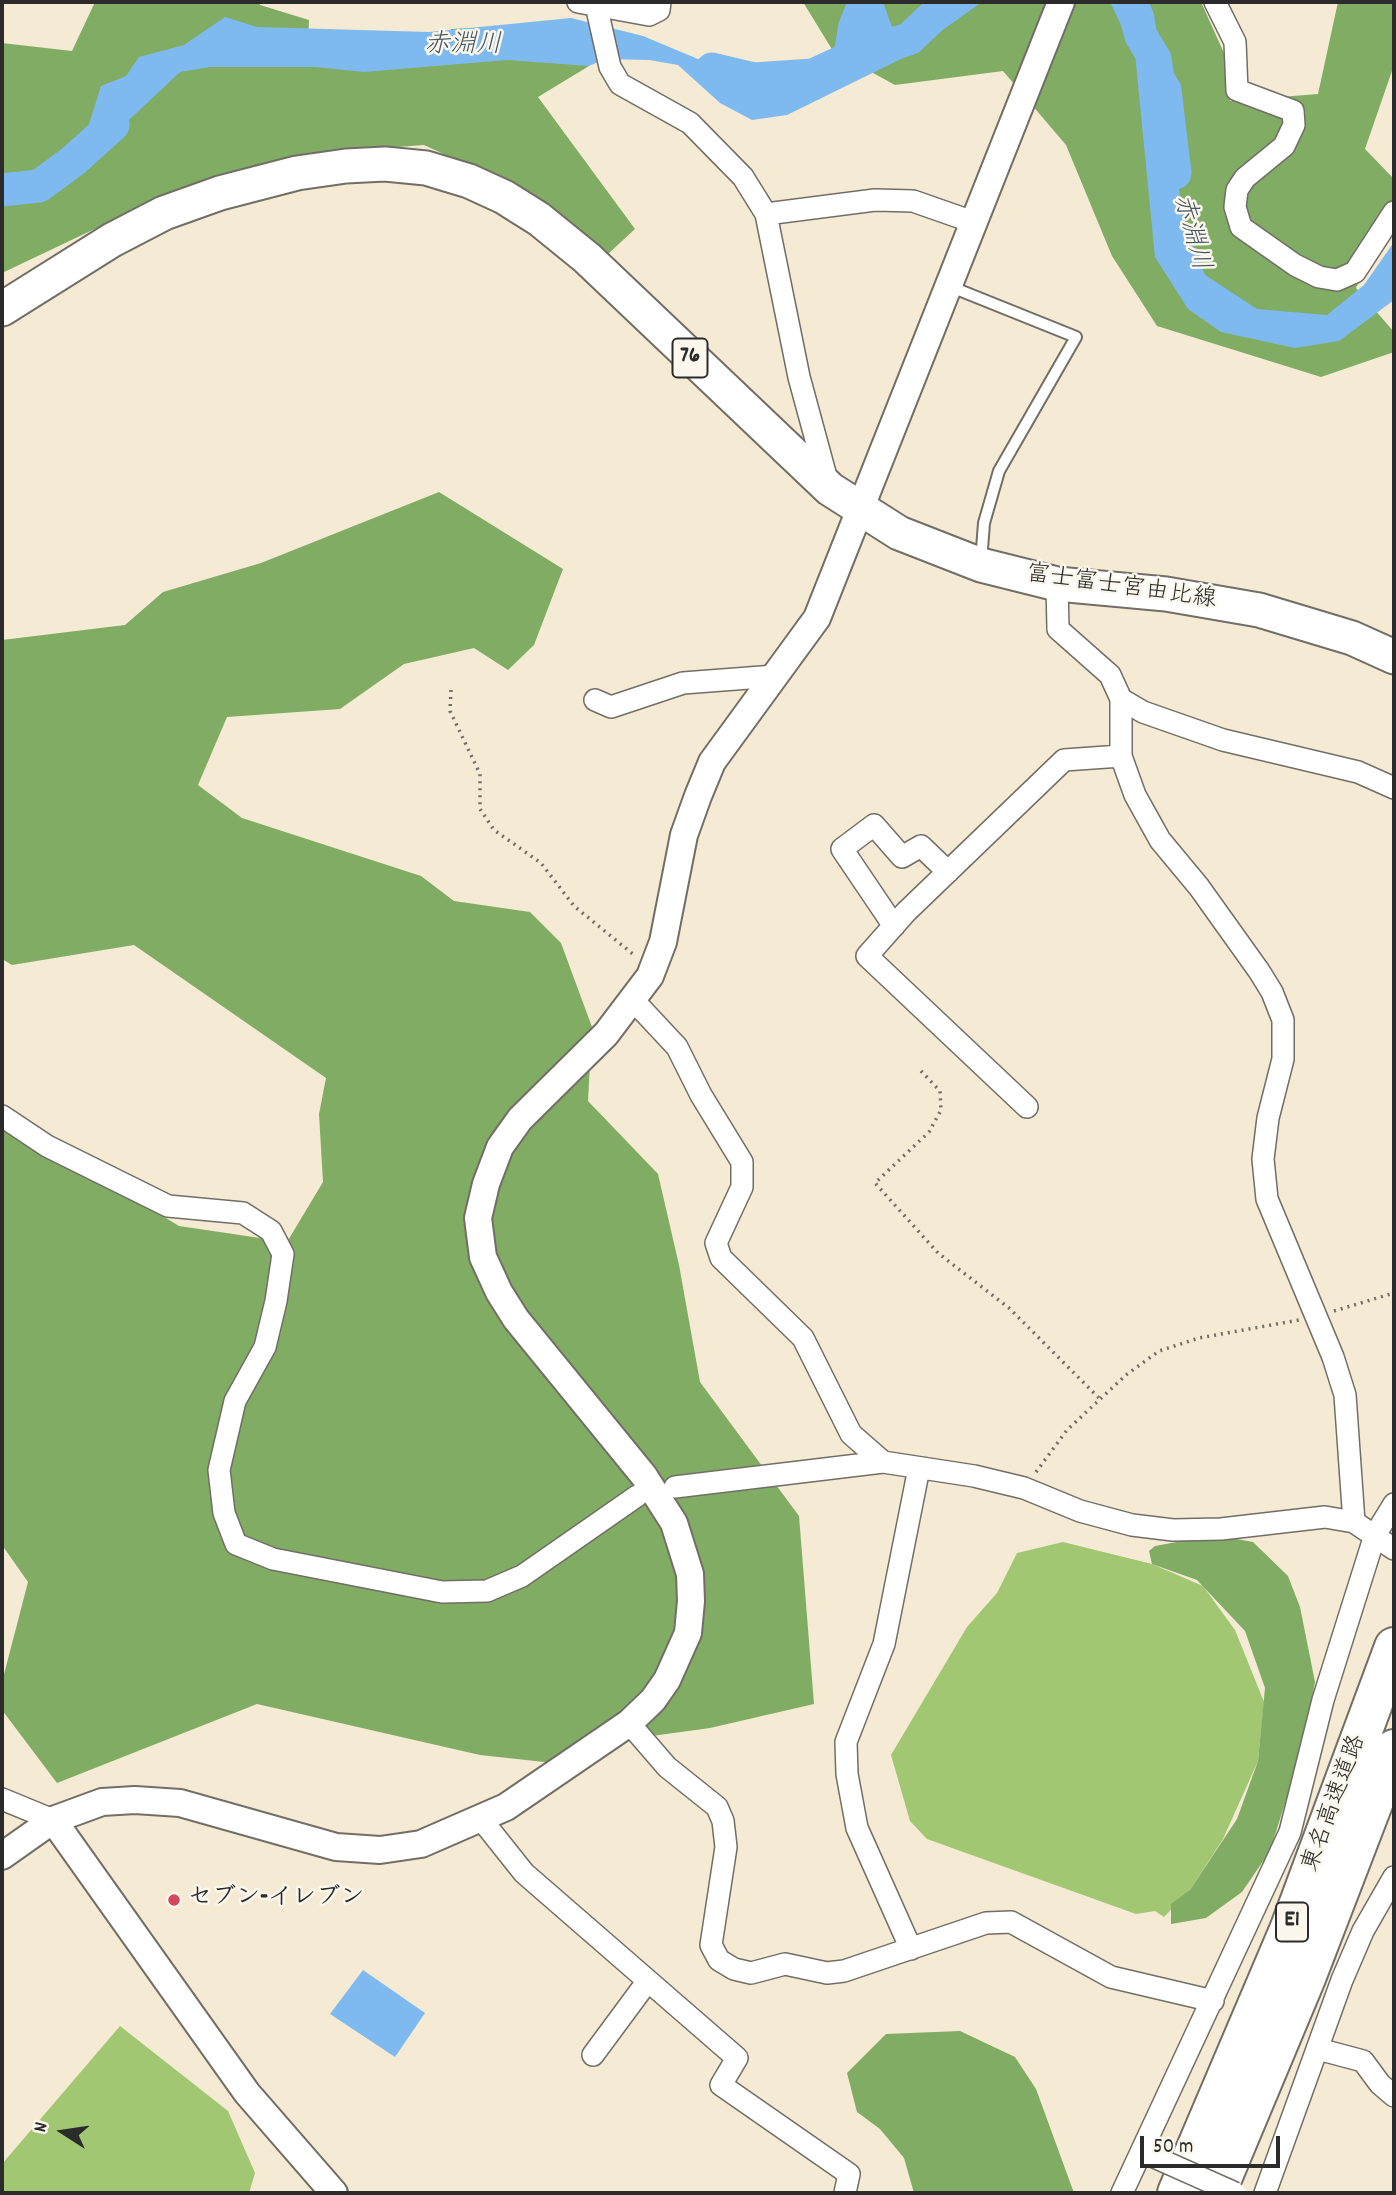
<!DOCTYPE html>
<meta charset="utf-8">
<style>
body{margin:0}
#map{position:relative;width:1396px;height:2195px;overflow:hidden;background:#f5ead4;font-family:Dekko,sans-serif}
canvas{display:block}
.frame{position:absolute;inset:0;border:4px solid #2b2b2b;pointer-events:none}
.north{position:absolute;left:28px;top:2097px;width:70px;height:70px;-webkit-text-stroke:5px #fbf7ec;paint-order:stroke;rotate:282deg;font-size:19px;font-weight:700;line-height:28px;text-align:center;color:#2b2b2b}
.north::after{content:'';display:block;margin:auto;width:24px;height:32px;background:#2b2b2b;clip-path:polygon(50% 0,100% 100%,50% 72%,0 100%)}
.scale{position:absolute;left:1140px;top:2136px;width:140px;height:32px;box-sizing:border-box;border:4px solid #2b2b2b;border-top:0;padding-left:9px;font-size:21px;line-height:24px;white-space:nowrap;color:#2b2b2b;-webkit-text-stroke:5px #fbf7ec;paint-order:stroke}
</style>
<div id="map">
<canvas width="1396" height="2195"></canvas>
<div class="frame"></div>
<div class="north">N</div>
<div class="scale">50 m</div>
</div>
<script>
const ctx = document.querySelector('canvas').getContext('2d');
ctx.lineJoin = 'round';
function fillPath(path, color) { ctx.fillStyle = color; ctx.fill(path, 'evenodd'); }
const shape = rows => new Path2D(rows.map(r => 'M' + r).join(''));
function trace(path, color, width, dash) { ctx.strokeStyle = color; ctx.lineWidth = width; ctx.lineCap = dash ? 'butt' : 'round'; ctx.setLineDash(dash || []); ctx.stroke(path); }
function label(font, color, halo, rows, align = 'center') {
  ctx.font = font + ' Dekko,"Klee One",sans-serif'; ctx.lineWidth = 5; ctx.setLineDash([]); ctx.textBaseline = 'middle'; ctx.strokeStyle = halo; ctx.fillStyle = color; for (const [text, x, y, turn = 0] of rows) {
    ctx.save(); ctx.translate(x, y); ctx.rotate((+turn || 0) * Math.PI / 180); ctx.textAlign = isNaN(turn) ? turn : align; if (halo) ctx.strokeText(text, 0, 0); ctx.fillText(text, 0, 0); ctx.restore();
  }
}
const green = shape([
 [1063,1542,1152,1564,1203,1586,1235,1630,1264,1702,1258,1761,1223,1839,1190,1890,1164,1917,1155,1911,1136,1914,927,1839,910,1821,891,1755,967,1627,997,1593,1017,1553],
 [120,2026,228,2111,255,2173,249,2193,2,2193,2,2164]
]);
const forest = shape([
 [95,2,259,2,260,5,309,20,307,59,439,57,451,29,580,23,589,66,538,97,635,229,608,254,530,194,424,145,304,154,181,188,2,273,2,43,72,51],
 [803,2,1201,2,1224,53,1230,101,1318,94,1338,2,1394,2,1394,65,1365,149,1394,179,1394,202,1356,288,1394,332,1394,352,1321,377,1157,326,1112,256,1066,145,1003,71,895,85,833,51],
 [439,492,563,569,534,645,508,670,474,648,404,664,340,709,227,717,198,785,242,818,421,876,454,901,530,912,561,943,592,1027,588,1101,658,1174,679,1265,700,1382,799,1516,814,1704,710,1728,601,1743,563,1764,480,1755,257,1704,57,1783,2,1710,2,1682,28,1582,2,1545,2,1114,33,1137,179,1226,287,1242,323,1182,319,1114,326,1078,134,945,12,965,2,959,2,640,125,625,163,592,261,563],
 [1215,1535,1253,1542,1288,1576,1300,1607,1315,1682,1305,1739,1270,1851,1242,1892,1206,1918,1171,1924,1171,1904,1190,1890,1237,1819,1258,1761,1265,1688,1245,1631,1197,1580,1152,1564,1149,1551,1155,1546],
 [960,2031,1015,2057,1036,2089,1074,2193,914,2193,904,2158,880,2129,857,2112,847,2073,886,2034]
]);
const water = shape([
 [847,2,883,2,896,38,948,2,982,2,903,58,787,115,752,120,720,103,678,65,649,60,605,59,589,66,507,60,364,72,315,67,210,67,180,72,94,153,79,156,101,86,126,76,139,57,184,45,225,17,257,27,429,32,571,18,643,36,698,59,777,86,829,77,839,22],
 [1110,2,1149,2,1154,14,1184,224,1205,275,1257,309,1327,315,1364,285,1394,242,1394,300,1339,341,1295,348,1221,332,1188,309,1155,257,1135,54],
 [363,1970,425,2013,395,2057,330,2014]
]);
const river = shape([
 [1132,2,1141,36,1155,59,1158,79,1165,90,1175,173],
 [712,69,754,79,813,75,861,53,909,39,948,2],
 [2,190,39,186,73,161,113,125]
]);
const path = shape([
 [451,690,450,711,480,774,480,809,494,830,541,863,574,906,634,955],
 [921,1071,940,1091,941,1110,929,1132,875,1183,938,1253,1009,1308,1099,1398],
 [1334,1311,1394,1293],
 [1036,1472,1067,1430,1126,1375,1159,1351,1199,1338,1299,1320]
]);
const service = shape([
 [949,286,1076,337,999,471,984,523,981,562]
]);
const minor = shape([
 [578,2,649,15,659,10,660,2],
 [1215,2,1235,42,1237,90,1293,111,1294,125,1284,146,1245,178,1237,190,1235,207,1241,227,1295,265,1319,277,1337,280,1355,272,1394,212],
 [596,5,610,67,620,84,690,123,743,177,766,214,799,377,828,484],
 [766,214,875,200,913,201,973,222],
 [1057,584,1058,629,1110,675,1121,699,1121,756,1135,795,1160,840,1199,887,1259,971,1272,992,1283,1020,1283,1059,1268,1118,1263,1159,1267,1199,1333,1357,1345,1395,1354,1522],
 [1121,699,1143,712,1223,740,1358,772,1394,788],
 [595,700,611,707,683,683,775,676],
 [894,926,842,849,874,825,902,857,921,846,948,872],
 [634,1001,677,1047,701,1095,742,1162,742,1187,716,1243,721,1258,803,1338,851,1434,883,1462],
 [1027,1107,867,956,906,912,1064,760,1121,756],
 [2,1116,47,1146,168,1206,243,1213,271,1231,283,1254,276,1301,265,1347,235,1401,219,1470,224,1513,236,1544,273,1559,442,1592,487,1591,522,1576,637,1496],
 [675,1487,883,1462,974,1476,1024,1488,1080,1511,1132,1525,1173,1530,1221,1529,1325,1517,1354,1522,1394,1549],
 [629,1723,667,1767,717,1807,723,1821,726,1847,711,1945,719,1960,734,1969,751,1973,785,1964,827,1973,844,1971,986,1923,1011,1922,1111,1977,1213,2001],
 [2,1799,53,1820],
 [481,1819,524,1873,737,2058,721,2085,849,2174,845,2193],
 [911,1949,857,1828,847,1774,846,1742,884,1644,919,1468],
 [1318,2049,1363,2061,1380,2084,1394,2096],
 [593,2055,647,1982],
 [1122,2193,1290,1832,1323,1700,1375,1535,1394,1504],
 [1265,2193,1342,1980,1363,1931,1394,1877]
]);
const tertiary = shape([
 [53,1820,247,2093,334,2193],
 [2,1856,53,1820,102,1802,135,1800,180,1803,336,1847,380,1850,421,1844,506,1807,629,1723,653,1700,667,1680,688,1633,691,1601,690,1574,674,1523,644,1476,516,1319,499,1292,483,1257,478,1218,486,1184,500,1147,520,1119,606,1034,650,976,663,942,684,835,698,796,712,762,817,618,1061,2]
]);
const primary = shape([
 [2,309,112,240,164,213,220,193,297,173,346,166,385,164,426,168,469,181,504,197,539,219,587,258,830,489,899,533,981,565,1057,584,1166,594,1259,610,1352,638,1394,657]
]);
const motorway = shape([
 [1177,2193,1289,1930,1394,1647],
 [1216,2193,1306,1978,1394,1749]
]);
const minorBridge = shape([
 [1152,2156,1235,2193]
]);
const markers = [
 [174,1900,7,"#d1495b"]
];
const shields = [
 [690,358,35],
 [1292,1922,32]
];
const shieldNames = [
 ["76",690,358],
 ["E1",1292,1922]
];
const streetNames = [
 ["富士富士宮由比線",1121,589,8],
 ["東名高速道路",1336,1804,-70]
];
const poiNames = [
 ["セブン-イレブン",188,1900]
];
const waterNames = [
 ["赤淵川",463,47],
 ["赤淵川",1189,233,75]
];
fillPath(green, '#a1c772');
fillPath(forest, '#80ac64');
fillPath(water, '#7ebaf0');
trace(river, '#7ebaf0', 33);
trace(service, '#726e66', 14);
trace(minor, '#726e66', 24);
trace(tertiary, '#726e66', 30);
trace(primary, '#726e66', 37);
trace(motorway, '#726e66', 42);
trace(path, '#726e66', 3.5, [2, 5]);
trace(service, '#fff', 10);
trace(minor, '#fff', 21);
trace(tertiary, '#fff', 26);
trace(primary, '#fff', 33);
trace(motorway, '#fff', 38);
trace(minorBridge, '#726e66', 24, []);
trace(minorBridge, '#fff', 21);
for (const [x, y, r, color] of markers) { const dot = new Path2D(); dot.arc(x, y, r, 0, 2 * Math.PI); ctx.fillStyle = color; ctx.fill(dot); trace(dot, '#fbf7ec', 2.5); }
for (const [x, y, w] of shields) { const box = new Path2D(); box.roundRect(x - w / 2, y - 19.5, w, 39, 5); ctx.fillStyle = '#fbf7ec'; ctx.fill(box); trace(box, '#2b2b2b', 2); }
label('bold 23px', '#2b2b2b', null, shieldNames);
label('24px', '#2b2b2b', '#fbf7ec', streetNames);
label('bold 24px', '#2b2b2b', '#fbf7ec', poiNames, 'left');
label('italic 26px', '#445666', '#fbf7ec', waterNames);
</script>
